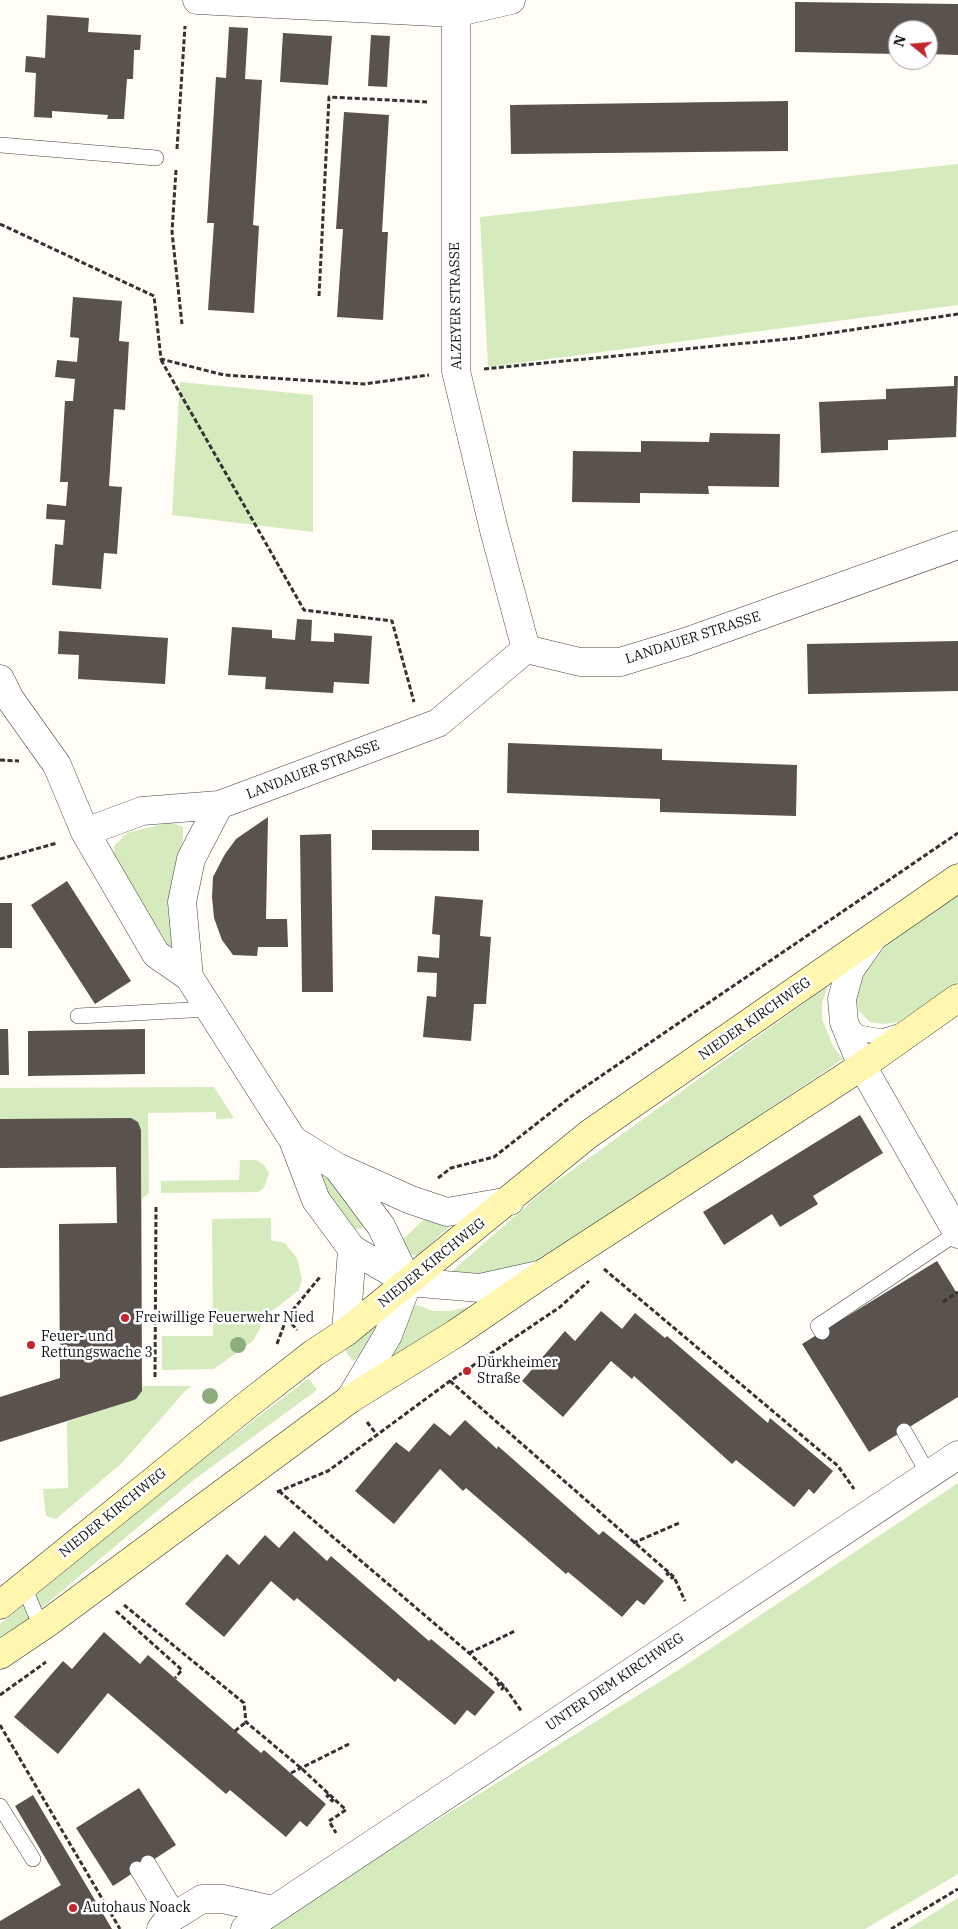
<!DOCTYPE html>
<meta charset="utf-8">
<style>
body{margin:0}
#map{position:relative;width:958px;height:1929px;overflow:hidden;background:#fffdf5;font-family:"IBM Plex Serif",serif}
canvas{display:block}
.north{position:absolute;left:888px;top:20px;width:50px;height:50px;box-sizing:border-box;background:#fff;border:1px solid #a0a0a0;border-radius:50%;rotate:287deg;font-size:14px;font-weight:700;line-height:20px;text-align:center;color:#111}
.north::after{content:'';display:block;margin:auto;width:18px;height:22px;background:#c4262e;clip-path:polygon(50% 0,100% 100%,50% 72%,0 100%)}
</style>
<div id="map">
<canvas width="958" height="1929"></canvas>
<div class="north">N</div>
</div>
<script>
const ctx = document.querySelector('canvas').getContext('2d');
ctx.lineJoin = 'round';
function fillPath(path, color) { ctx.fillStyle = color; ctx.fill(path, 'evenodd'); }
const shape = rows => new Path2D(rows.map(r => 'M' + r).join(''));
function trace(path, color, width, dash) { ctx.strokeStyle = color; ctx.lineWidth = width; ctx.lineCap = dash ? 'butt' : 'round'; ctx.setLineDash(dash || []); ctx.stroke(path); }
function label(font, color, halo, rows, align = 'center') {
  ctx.font = font + ' "IBM Plex Serif",serif'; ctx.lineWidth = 5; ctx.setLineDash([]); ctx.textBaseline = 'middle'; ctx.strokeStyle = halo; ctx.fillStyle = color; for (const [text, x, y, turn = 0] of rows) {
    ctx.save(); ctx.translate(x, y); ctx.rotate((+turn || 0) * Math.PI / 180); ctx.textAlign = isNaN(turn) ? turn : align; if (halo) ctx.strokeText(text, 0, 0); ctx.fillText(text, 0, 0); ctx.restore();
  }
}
const green = shape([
 [958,164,958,305,488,367,480,217],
 [180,382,313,395,313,532,172,515],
 [171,822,183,827,183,841,174,870,168,908,175,944,165,949,114,863,114,846,127,833],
 [958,895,958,982,898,1022,884,1024,870,1022,859,1011,856,1001,864,969,885,947],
 [828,986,822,1003,822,1019,834,1048,843,1059,529,1270,443,1279,546,1189],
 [214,1087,234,1118,216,1119,216,1112,148,1113,149,1193,142,1199,141,1130,135,1120,0,1119,0,1088],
 [240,1160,256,1160,263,1164,269,1173,264,1188,258,1192,161,1193,161,1181,239,1180],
 [323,1166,364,1218,362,1229,349,1229,314,1175],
 [427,1217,453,1223,417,1256,407,1253,402,1247,403,1239],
 [271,1218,271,1240,285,1243,297,1258,302,1279,299,1290,267,1315,253,1341,214,1369,162,1370,162,1336,213,1336,212,1219],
 [417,1305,433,1311,450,1311,472,1306,387,1361,407,1324,412,1306],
 [385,1318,376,1340,353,1361,344,1349],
 [309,1378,317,1390,195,1479,0,1643,0,1624,190,1469],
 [143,1386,192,1386,186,1390,122,1463,56,1519,46,1516,43,1489,68,1488,67,1422,136,1399],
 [958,1483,958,1874,865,1929,262,1929,677,1671],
 [958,1898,958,1929,908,1929]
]);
const building = shape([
 [795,2,958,4,958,55,928,54,928,30,898,30,898,54,795,52],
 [47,15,89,18,88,32,141,35,140,50,134,50,133,79,127,79,124,119,107,119,108,115,52,111,52,118,34,117,36,73,25,72,26,56,45,58],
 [229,27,248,28,245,79,262,80,253,225,259,226,254,313,208,310,214,223,207,223,216,77,226,78],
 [283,33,332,36,328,85,280,82],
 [371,35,390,36,387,87,368,86],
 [788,101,788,151,511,154,510,105],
 [344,112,389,115,382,232,388,232,383,320,337,317,343,229,336,229],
 [73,297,122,301,119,341,129,342,125,410,114,409,109,486,122,487,117,554,104,553,101,589,52,585,55,544,63,545,65,520,46,519,47,504,66,506,68,482,60,482,65,401,73,401,75,379,55,377,57,360,77,362,79,338,70,337],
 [954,376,958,376,956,437,888,440,888,450,821,453,819,402,886,399,886,389,954,386],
 [710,433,780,434,779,487,708,486,709,494,640,493,640,503,572,502,573,451,641,452,641,441,709,442],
 [297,619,312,620,311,641,334,642,334,633,372,636,369,684,334,682,333,693,265,689,266,677,228,675,232,627,272,630,272,638,295,640],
 [59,631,168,638,165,684,78,679,79,655,58,654],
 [958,641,958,691,808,694,807,644],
 [508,743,662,749,662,760,797,765,796,816,660,812,660,799,507,793],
 [268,817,266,919,287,919,288,947,258,947,257,956,233,955,222,940,214,918,212,897,213,877,225,854,236,839],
 [372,830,479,830,479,851,372,850],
 [331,834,333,992,302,992,300,835],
 [67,881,131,981,95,1004,31,905],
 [435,896,483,900,480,936,491,937,486,1004,474,1004,471,1041,423,1037,427,996,436,997,437,973,417,972,418,956,439,958,440,935,432,934],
 [0,903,12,903,12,948,0,948],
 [0,1029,8,1029,9,1075,0,1075],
 [145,1029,145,1074,28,1076,28,1031],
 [860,1115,883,1153,813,1196,818,1204,780,1227,772,1214,724,1245,703,1212],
 [131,1118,138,1122,141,1130,142,1391,136,1399,131,1401,0,1442,0,1397,60,1378,59,1224,117,1223,116,1167,0,1168,0,1119],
 [937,1261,958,1295,958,1397,869,1452,802,1344],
 [601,1311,622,1329,635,1313,665,1338,667,1336,768,1423,770,1418,833,1471,814,1494,809,1489,794,1507,736,1460,732,1464,634,1376,632,1379,611,1361,563,1417,522,1381,565,1331,575,1341],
 [465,1420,497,1449,498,1446,599,1535,603,1531,664,1581,644,1605,637,1600,622,1617,568,1572,566,1574,466,1488,463,1491,440,1469,394,1524,355,1491,396,1442,409,1452,434,1423,450,1436],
 [294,1531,327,1561,331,1556,429,1641,431,1639,495,1692,475,1716,467,1710,455,1725,398,1678,395,1682,297,1598,294,1601,271,1581,224,1637,185,1604,227,1554,239,1565,265,1535,279,1548],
 [104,1632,140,1664,148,1655,261,1753,264,1750,326,1804,307,1827,300,1821,286,1837,230,1790,226,1794,108,1693,58,1754,14,1717,63,1661,72,1669],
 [139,1788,176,1845,113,1886,76,1828],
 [33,1795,112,1929,0,1929,0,1921,61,1885,15,1806]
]);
const path = shape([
 [177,149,185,26],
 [176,170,172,232,182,324],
 [0,224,154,296,161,359,224,375,364,384,429,375],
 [319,296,329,97,427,102],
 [161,360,304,610,392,621,414,702],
 [484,369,797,338,958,314],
 [0,760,19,761],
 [0,859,57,843],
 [438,1178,451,1168,494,1157,573,1095,958,833],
 [604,1269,838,1466,854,1489],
 [943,1302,958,1292],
 [287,1318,297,1330],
 [277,1344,287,1317,320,1277],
 [155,1377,156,1205],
 [450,1381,674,1577,685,1601],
 [367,1422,377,1435],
 [279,1491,469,1653,504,1686,522,1712],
 [277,1492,328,1471,450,1381,560,1307,589,1281],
 [633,1543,679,1523],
 [669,1572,667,1574,672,1578,674,1577],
 [124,1605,244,1703,246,1722,301,1768,346,1810,329,1821,336,1833],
 [116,1611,182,1670,175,1678],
 [469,1653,515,1631],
 [499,1682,498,1684,502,1689,504,1686],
 [0,1695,46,1662],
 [0,1725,120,1929],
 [235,1731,246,1722],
 [291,1773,349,1744],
 [329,1794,327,1796,332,1801,334,1798],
 [891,1929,958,1889]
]);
const lane = shape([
 [0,145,156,158],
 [78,1016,209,1009],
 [847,1024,860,1033,882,1037,898,1032],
 [822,1332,818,1326,957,1233],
 [904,1431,929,1475],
 [24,1586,35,1613,46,1624],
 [0,1806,33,1859],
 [148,1863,178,1913],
 [137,1869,168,1920]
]);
const street = shape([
 [197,0,455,13,511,0],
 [456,0,456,371,494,530,526,649],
 [526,649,580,662,620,662,686,642,958,545],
 [0,679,10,699,57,765,85,832,156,954,189,977,293,1140,316,1200,352,1249,408,1282,480,1288,543,1274],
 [85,832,142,811,219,805,438,723,526,649],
 [871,940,850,970,842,999,844,1022,862,1066,958,1234],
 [189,977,182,902,191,859,219,805],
 [293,1140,337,1167,411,1200,447,1212,510,1201],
 [337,1167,381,1226,408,1282,388,1335,350,1399],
 [346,1332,352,1249],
 [161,1929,168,1920,202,1899,223,1899,272,1910],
 [245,1929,958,1455]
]);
const secondary = shape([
 [0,1605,251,1402,314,1353,346,1332,589,1134,958,878],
 [0,1655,46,1624,350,1399,455,1334,544,1273,862,1066,958,998]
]);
const trees = [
 [238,1345],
 [210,1396]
];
const markers = [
 [125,1318,5,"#c4262e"],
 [31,1345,5,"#c4262e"],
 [467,1371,5,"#c4262e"],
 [73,1908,5,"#c4262e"]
];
const streetNames = [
 ["ALZEYER STRASSE",456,306,-91],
 ["LANDAUER STRASSE",693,638,-18],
 ["LANDAUER STRASSE",313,770,-21],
 ["NIEDER KIRCHWEG",755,1019,-35],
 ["NIEDER KIRCHWEG",432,1263,-39],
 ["NIEDER KIRCHWEG",113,1513,-39],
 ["UNTER DEM KIRCHWEG",615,1682,-34]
];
const poiNames = [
 ["Freiwillige Feuerwehr Nied",135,1318],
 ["Feuer- und",41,1337],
 ["Rettungswache 3",41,1353],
 ["Dürkheimer",477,1363],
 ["Straße",477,1379],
 ["Autohaus Noack",83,1908]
];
fillPath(green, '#d5ebbd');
fillPath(building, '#5a524d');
trace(lane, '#444', 16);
trace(street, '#444', 29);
trace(secondary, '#333', 29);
trace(path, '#333', 3, [5, 2.5]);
trace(lane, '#fff', 15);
trace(street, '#fff', 28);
trace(secondary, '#fff6b0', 28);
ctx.fillStyle = '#8dad7f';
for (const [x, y] of trees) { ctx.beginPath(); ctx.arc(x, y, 8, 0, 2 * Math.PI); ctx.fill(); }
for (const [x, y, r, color] of markers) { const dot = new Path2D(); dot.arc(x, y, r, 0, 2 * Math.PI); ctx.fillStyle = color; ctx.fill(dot); trace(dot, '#fff', 2); }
label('14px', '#111', '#fff', streetNames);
label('14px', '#111', '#fff', poiNames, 'left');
</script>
